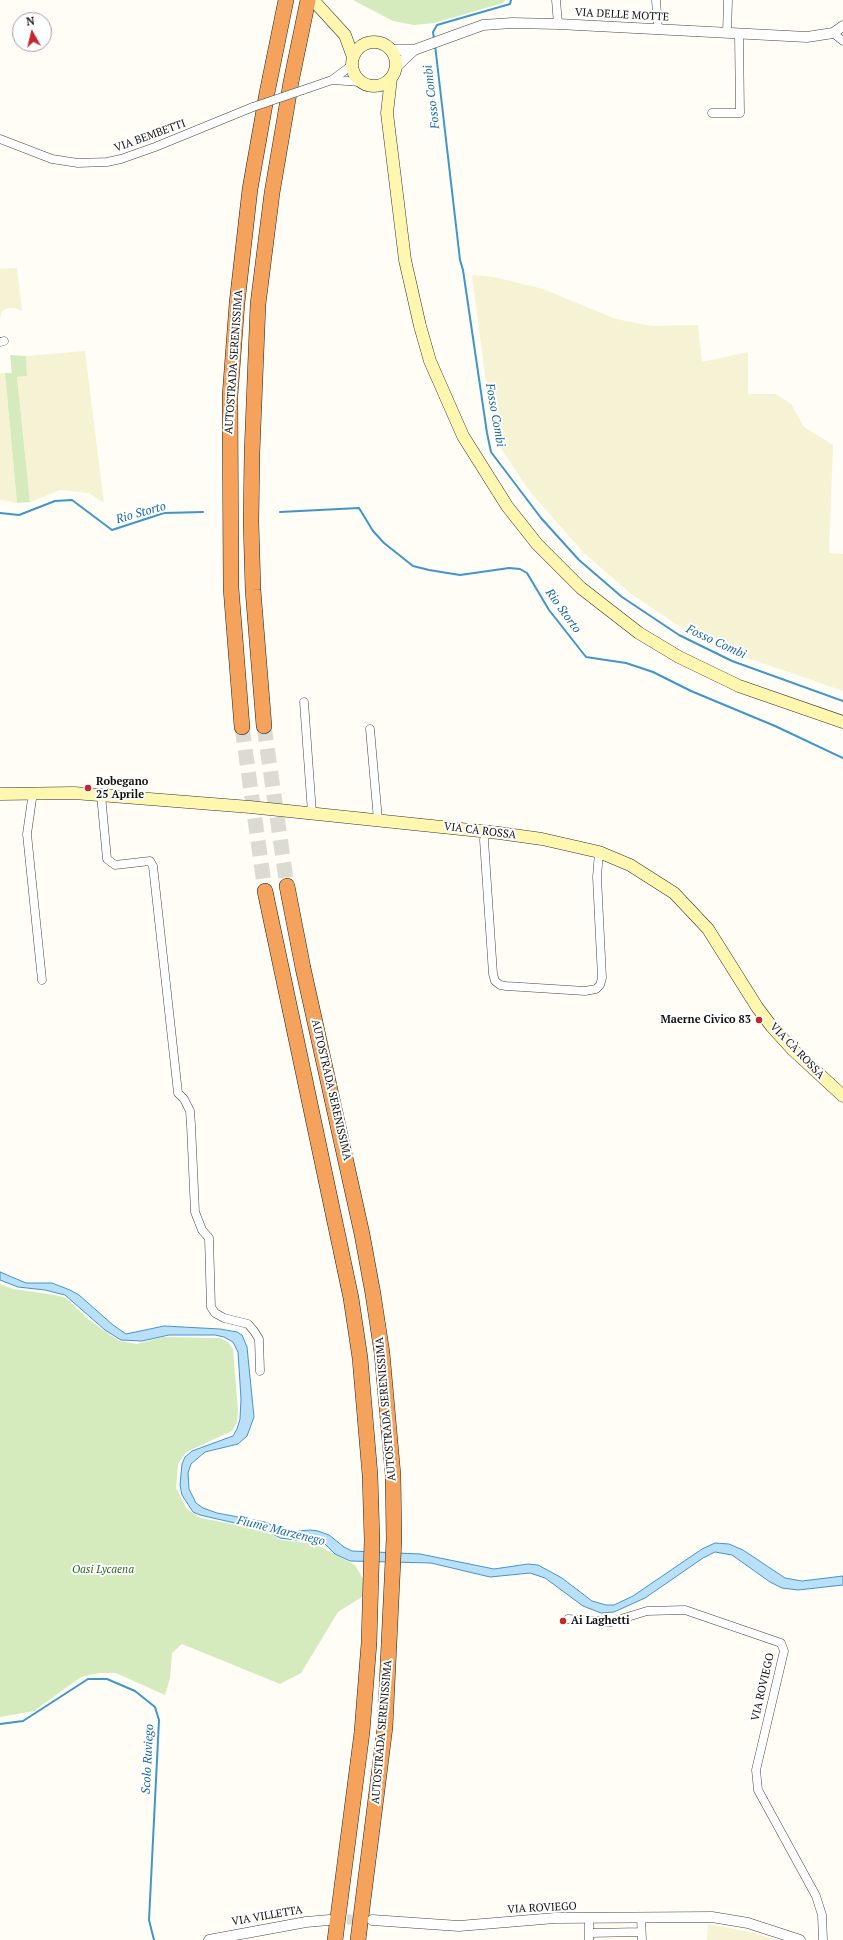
<!DOCTYPE html>
<meta charset="utf-8">
<style>
body{margin:0}
#map{position:relative;width:843px;height:1940px;overflow:hidden;background:#fffdf5;font-family:"PT Serif",serif}
canvas{display:block}
.north{position:absolute;left:12px;top:12px;width:40px;height:40px;box-sizing:border-box;background:#fff;border:1px solid #a0a0a0;border-radius:50%;rotate:352deg;font-size:11px;font-weight:700;line-height:16px;text-align:center;color:#111}
.north::after{content:'';display:block;margin:auto;width:14px;height:18px;background:#c4262e;clip-path:polygon(50% 0,100% 100%,50% 72%,0 100%)}
</style>
<div id="map">
<canvas width="843" height="1940"></canvas>
<div class="north">N</div>
</div>
<script>
const ctx = document.querySelector('canvas').getContext('2d');
ctx.lineJoin = 'round';
function fillPath(path, color) { ctx.fillStyle = color; ctx.fill(path, 'evenodd'); }
const shape = rows => new Path2D(rows.map(r => 'M' + r).join(''));
function trace(path, color, width, dash) { ctx.strokeStyle = color; ctx.lineWidth = width; ctx.lineCap = dash ? 'butt' : 'round'; ctx.setLineDash(dash || []); ctx.stroke(path); }
function label(font, color, halo, rows, align = 'center') {
  ctx.font = font + ' "PT Serif",serif'; ctx.lineWidth = 4; ctx.setLineDash([]); ctx.textBaseline = 'middle'; ctx.strokeStyle = halo; ctx.fillStyle = color; for (const [text, x, y, turn = 0] of rows) {
    ctx.save(); ctx.translate(x, y); ctx.rotate((+turn || 0) * Math.PI / 180); ctx.textAlign = isNaN(turn) ? turn : align; if (halo) ctx.strokeText(text, 0, 0); ctx.fillText(text, 0, 0); ctx.restore();
  }
}
const farmland = shape([
 [17,268,22,311,15,308,8,308,2,311,0,320,0,269],
 [472,275,494,277,543,289,616,319,652,326,698,325,702,362,748,352,748,394,776,394,791,404,804,427,833,445,829,553,843,554,843,691,739,655,674,623,630,593,584,553,531,493,502,450,496,439,491,421],
 [85,351,104,503,89,493,60,490,30,502,17,377,27,376,26,356],
 [5,373,17,503,0,500,0,374],
 [708,1924,754,1933,776,1940,707,1940]
]);
const green = shape([
 [353,0,505,0,503,3,434,23,414,25,393,21],
 [10,355,26,356,27,376,17,377,30,502,17,503,5,373,12,373],
 [0,1284,13,1289,55,1295,66,1298,89,1320,119,1341,137,1344,163,1337,213,1338,220,1338,228,1342,233,1349,238,1411,237,1423,232,1431,186,1452,178,1464,176,1488,186,1508,200,1518,265,1530,280,1540,315,1544,355,1565,365,1582,365,1595,338,1612,301,1673,280,1684,182,1644,172,1653,170,1678,165,1695,116,1673,99,1673,81,1677,34,1711,0,1717]
]);
const water = shape([
 [0,1272,26,1283,52,1283,70,1290,79,1295,113,1325,126,1334,164,1326,220,1329,237,1332,242,1335,247,1347,254,1417,247,1436,238,1444,205,1452,191,1464,188,1473,189,1489,196,1503,203,1508,217,1513,265,1522,287,1532,310,1530,318,1531,329,1535,344,1547,352,1551,420,1554,494,1569,528,1564,538,1565,562,1578,592,1601,606,1605,614,1605,633,1596,702,1549,715,1543,729,1544,743,1550,785,1578,802,1581,843,1576,843,1585,798,1590,782,1588,770,1582,732,1555,715,1552,703,1558,645,1598,614,1612,601,1613,583,1606,545,1578,530,1573,490,1577,431,1563,350,1561,335,1554,325,1544,280,1538,265,1530,200,1515,193,1512,182,1495,180,1485,182,1464,185,1457,192,1451,233,1436,237,1429,240,1419,241,1399,238,1352,233,1342,224,1337,215,1335,169,1335,142,1341,121,1340,105,1330,65,1295,45,1290,18,1287,0,1280,0,1272]
]);
const stream = shape([
 [434,39,433,32,437,25,510,4,511,0],
 [435,45,460,260,463,270,487,433,491,452,541,518,579,560,622,597,679,635,732,661,843,701],
 [280,512,359,508,373,531,384,543,413,566,429,570,460,575,509,568,520,569,527,573,549,610,586,657,626,663,653,672,691,691,775,726,843,758],
 [0,513,19,515,55,501,72,500,112,530,164,513,203,512],
 [0,1724,23,1721,88,1679,107,1679,135,1691,155,1707,159,1720,149,1920,154,1940]
]);
const tertiaryTunnel = shape([
 [332,1919,366,1920]
]);
const motorwayTunnel = shape([
 [264,726,287,886],
 [242,727,265,891]
]);
const minor = shape([
 [556,0,558,24],
 [656,0,658,28],
 [727,33,728,0],
 [833,33,843,41],
 [332,80,361,82],
 [303,90,332,80,352,65],
 [712,113,740,113,739,34],
 [0,139,52,159,78,163,107,162,121,159,155,147,253,107],
 [0,342,4,341],
 [304,702,312,813],
 [370,729,378,820],
 [33,792,27,834,42,980],
 [101,795,107,859,115,865,150,861,153,866,178,1093,184,1099,190,1111,191,1125,195,1212,202,1230,209,1238,211,1307,215,1313,224,1318,248,1324,254,1331,259,1339,260,1371],
 [486,832,484,840,493,974,495,981,500,985,506,986,585,991,596,989,600,985,602,978,597,877,599,852],
 [568,1619,611,1622,647,1611,685,1610,781,1643,784,1651,756,1770,758,1790,816,1896,822,1915,823,1940],
 [641,1917,642,1940],
 [589,1918,589,1940],
 [589,1933,641,1932]
]);
const tertiary = shape([
 [392,50,414,50],
 [396,67,414,50,483,25,512,23,558,24,807,37,833,33,843,26],
 [372,1920,459,1926,555,1918,712,1917,748,1923,800,1940],
 [209,1940,306,1922,329,1920]
]);
const secondary = shape([
 [313,0,345,35,353,57],
 '352 64a22 22 0 1 1 44 0a22 22 0 1 1-44 0Z',
 [391,78,387,113,405,260,420,326,430,361,463,436,507,506,537,544,581,588,639,633,679,657,739,686,843,722],
 [0,794,74,793,250,807,499,833,542,839,599,852,630,865,674,893,708,929,757,1007,772,1027,792,1049,843,1096]
]);
const motorway = shape([
 [264,726,253,590,251,522,252,453,258,304,272,193,291,82,308,0],
 [242,727,231,588,230,396,237,303,250,189,267,93,286,0],
 [287,886,303,968,362,1234,373,1294,382,1353,393,1475,394,1539,385,1727,358,1940],
 [265,891,351,1298,360,1358,370,1475,372,1540,369,1643,362,1732,335,1940]
]);
const minorBridge = shape([
 [253,107,303,90]
]);
const markers = [
 [88,788,4,"#c4262e"],
 [759,1020,4,"#c4262e"],
 [563,1621,4,"#c4262e"]
];
const streetNames = [
 ["VIA DELLE MOTTE",622,15,3],
 ["VIA BEMBETTI",150,136,-20],
 ["AUTOSTRADA SERENISSIMA",234,362,-86],
 ["VIA CÀ ROSSA",480,831,7],
 ["VIA CÀ ROSSA",797,1051,46],
 ["AUTOSTRADA SERENISSIMA",331,1090,77],
 ["AUTOSTRADA SERENISSIMA",386,1409,-95],
 ["VIA ROVIEGO",763,1687,-77],
 ["AUTOSTRADA SERENISSIMA",382,1732,-85],
 ["VIA ROVIEGO",542,1908,-3],
 ["VIA VILLETTA",267,1916,-10]
];
const poiNames = [
 ["Robegano",96,782],
 ["25 Aprile",96,795],
 ["Maerne Civico 83",751,1020,"right"],
 ["Ai Laghetti",571,1621]
];
const parkNames = [
 ["Oasi Lycaena",103,1570]
];
const waterNames = [
 ["Fosso Combi",432,97,-97],
 ["Fosso Combi",495,415,80],
 ["Rio Storto",141,513,-16],
 ["Rio Storto",563,611,54],
 ["Fosso Combi",716,642,25],
 ["Fiume Marzenego",281,1531,14],
 ["Scolo Ruviego",148,1759,-87]
];
fillPath(farmland, '#f6f3d4');
fillPath(green, '#d5ebbd');
fillPath(water, '#b9e0f7');
trace(water, '#3f96cf', 1);
trace(stream, '#3f96cf', 2);
trace(tertiaryTunnel, '#dbdad3', 10, [10, 5]);
trace(motorwayTunnel, '#dbdad3', 15, [15, 8]);
trace(minor, '#444', 9);
trace(tertiary, '#444', 11);
trace(secondary, '#333', 13);
trace(motorway, '#222', 16);
trace(minor, '#fff', 8);
trace(tertiary, '#fff', 10);
trace(secondary, '#fff6b0', 12);
trace(motorway, '#f5a25d', 15);
trace(minorBridge, '#444', 9, []);
trace(minorBridge, '#fff', 8);
for (const [x, y, r, color] of markers) { const dot = new Path2D(); dot.arc(x, y, r, 0, 2 * Math.PI); ctx.fillStyle = color; ctx.fill(dot); trace(dot, '#fff', 1.5); }
label('11px', '#111', '#fff', streetNames);
label('bold 11px', '#111', '#fff', poiNames, 'left');
label('italic 11px', '#2f6b1f', '#fff', parkNames);
label('italic 12px', '#1768a6', '#fff', waterNames);
</script>
